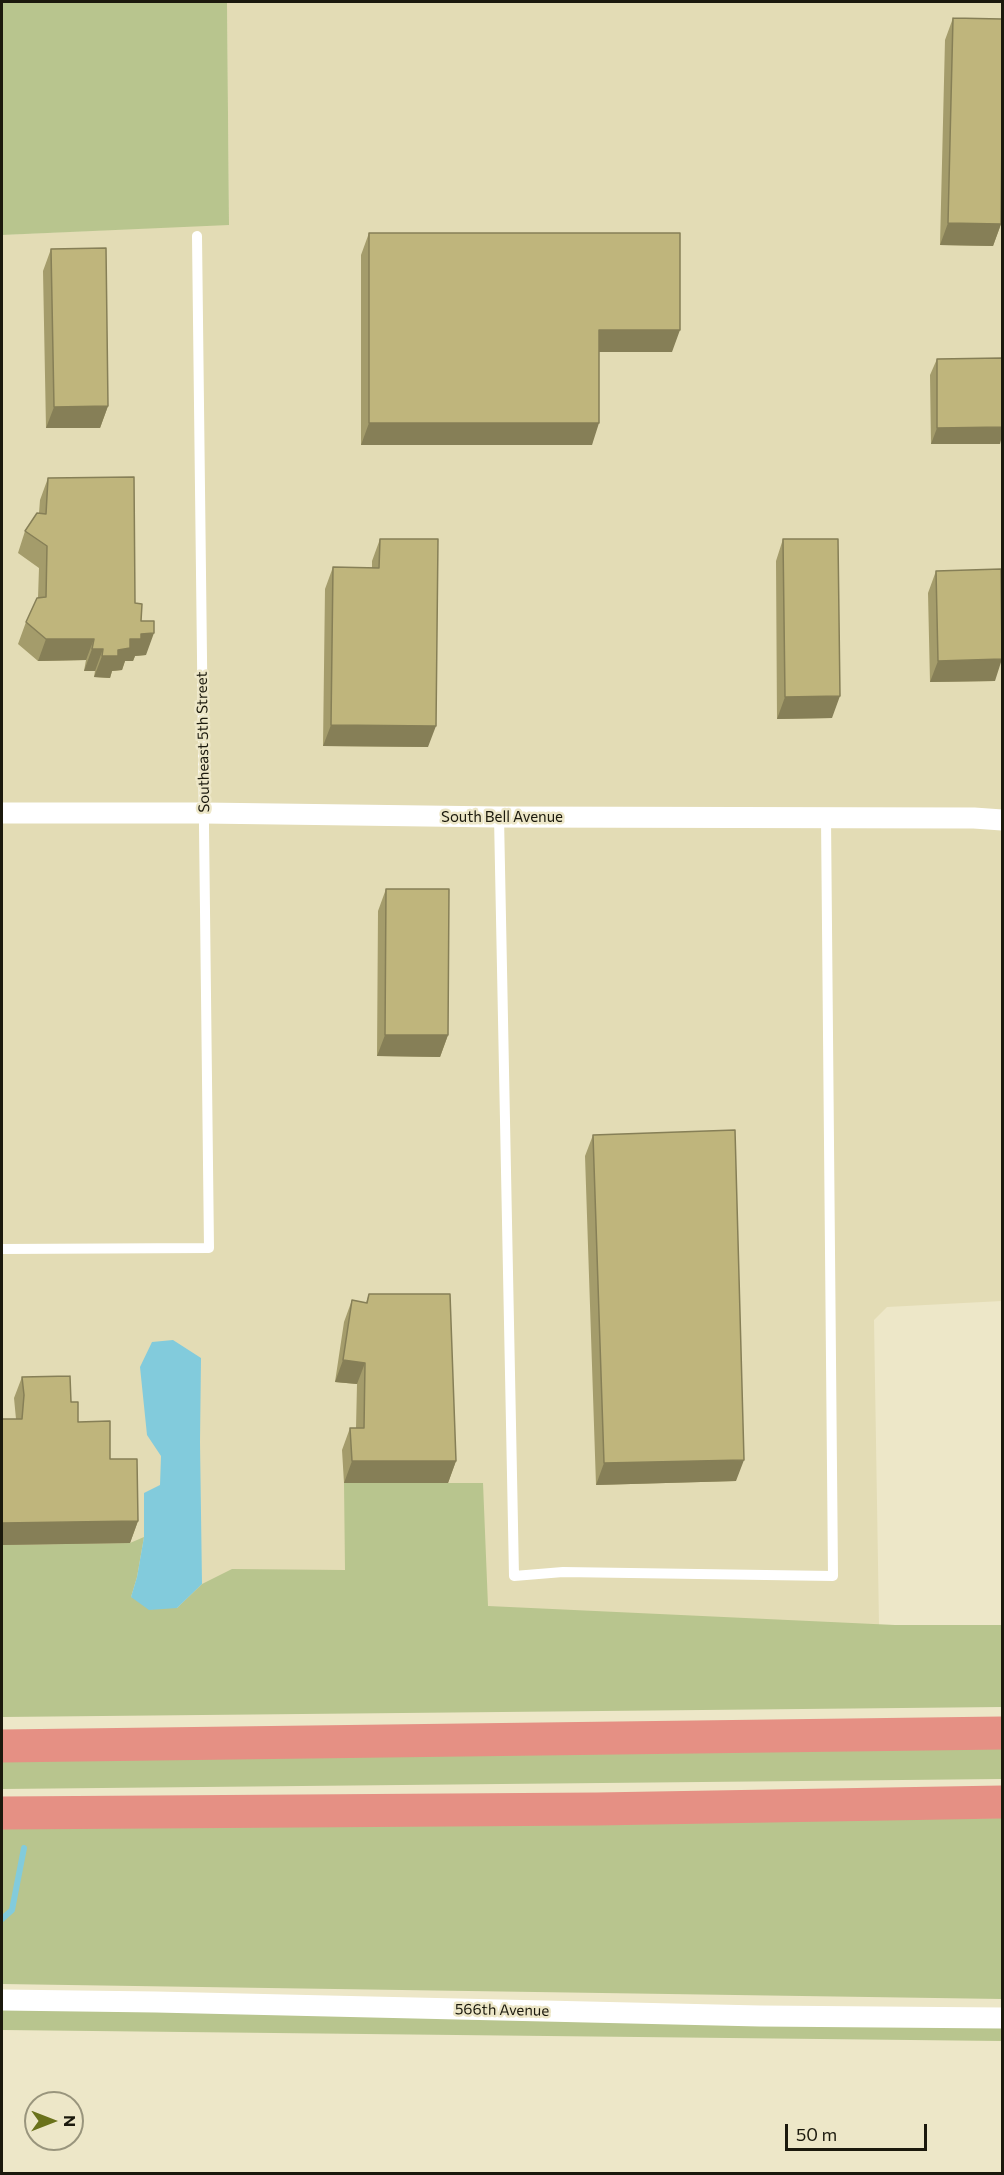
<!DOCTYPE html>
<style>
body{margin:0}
#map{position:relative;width:1004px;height:2175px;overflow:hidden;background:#ede7c8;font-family:Commissioner,sans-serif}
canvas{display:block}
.frame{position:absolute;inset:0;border:3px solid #1b190d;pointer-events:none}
.north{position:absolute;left:24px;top:2091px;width:60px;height:60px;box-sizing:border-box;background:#ede7c8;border:2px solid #99957d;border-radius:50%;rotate:90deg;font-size:16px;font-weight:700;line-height:24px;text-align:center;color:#1b190d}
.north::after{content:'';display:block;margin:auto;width:21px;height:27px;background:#6a721b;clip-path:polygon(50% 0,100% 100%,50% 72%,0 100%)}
.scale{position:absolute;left:785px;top:2124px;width:142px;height:27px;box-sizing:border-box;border:3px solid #1b190d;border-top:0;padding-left:8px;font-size:18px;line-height:21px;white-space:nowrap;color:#1b190d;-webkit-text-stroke:4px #ede7c8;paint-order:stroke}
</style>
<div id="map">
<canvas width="1004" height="2175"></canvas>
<div class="frame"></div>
<div class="north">N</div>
<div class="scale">50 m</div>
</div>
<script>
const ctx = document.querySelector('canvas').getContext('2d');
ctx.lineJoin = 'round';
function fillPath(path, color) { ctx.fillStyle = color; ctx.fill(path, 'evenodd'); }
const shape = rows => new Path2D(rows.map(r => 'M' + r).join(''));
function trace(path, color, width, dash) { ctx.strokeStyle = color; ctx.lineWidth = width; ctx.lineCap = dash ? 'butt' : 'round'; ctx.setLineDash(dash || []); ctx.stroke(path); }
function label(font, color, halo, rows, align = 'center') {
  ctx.font = font + ' Commissioner,sans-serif'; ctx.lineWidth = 5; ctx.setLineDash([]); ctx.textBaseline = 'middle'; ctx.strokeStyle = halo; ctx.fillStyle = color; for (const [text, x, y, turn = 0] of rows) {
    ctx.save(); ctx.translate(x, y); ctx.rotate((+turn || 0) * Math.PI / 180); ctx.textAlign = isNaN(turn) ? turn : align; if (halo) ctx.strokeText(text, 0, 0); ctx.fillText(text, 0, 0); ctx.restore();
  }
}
const built = shape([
 [227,2,1002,2,1002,1301,887,1307,874,1320,879,1625,2,1633,2,235,229,224]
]);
const green = shape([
 [2,2,227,2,229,225,2,235],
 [344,1483,483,1483,488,1606,895,1625,1002,1625,1002,1707,2,1717,2,1545,130,1543,144,1537,137,1577,131,1597,177,1608,202,1584,232,1569,345,1570],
 [1002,1748,1002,1779,2,1789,2,1756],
 [1002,1818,1002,1999,2,1984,2,1827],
 [2,2009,1002,2023,1002,2041,2,2030]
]);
const water = shape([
 [173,1340,201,1358,200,1442,202,1584,177,1608,149,1610,131,1597,137,1577,144,1537,144,1493,160,1485,161,1456,147,1435,140,1367,152,1342]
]);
const stream = shape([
 [2,1919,12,1910,24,1848]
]);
const lane = shape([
 [499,817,514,1576,563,1572,833,1576,826,818],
 [2,1249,209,1248,197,236]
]);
const street = shape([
 [2,813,204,813,499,817,974,818,1002,820],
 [2,2000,156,2002,760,2016,1002,2018]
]);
const highway = shape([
 [2,1746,1002,1733],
 [2,1813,597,1809,1002,1802]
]);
const wall = shape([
 [953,18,1001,224,993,246,940,245,945,40],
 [369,233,672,352,599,352,592,445,361,445,361,255],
 [51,249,108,406,100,428,46,428,43,271],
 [937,359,1000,444,931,444,930,375],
 [48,478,135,603,141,621,146,655,135,656,133,661,125,661,122,670,112,671,110,678,94,677,95,671,84,671,86,660,38,661,18,644,26,622,38,598,39,568,18,553,25,531,39,513,40,500],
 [380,539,428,747,323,746,325,589,333,567,372,568,372,561],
 [783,539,832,718,777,719,776,561],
 [936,571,995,681,930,682,928,593],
 [386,889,448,1035,440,1057,377,1056,378,911],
 [593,1135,736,1481,596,1485,585,1156],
 [369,1294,456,1461,448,1483,344,1483,342,1450,350,1428,356,1428,357,1384,335,1382,344,1322,352,1300,366,1303],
 [22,1377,71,1402,78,1422,110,1459,138,1521,130,1543,2,1545,2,1419,16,1419,14,1398]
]);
const shadedWall = shape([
 [948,223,1001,224,993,246,940,245],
 [599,330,680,330,672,352,592,352],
 [108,406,100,428,46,428,54,407],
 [369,423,599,423,592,445,361,445],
 [1002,427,1002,436,1000,444,931,444,937,428],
 [154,633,146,655,135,656,133,661,125,661,122,670,112,671,110,678,94,677,102,656,118,650,130,639,141,634],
 [46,639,94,639,86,660,38,661],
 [92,649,103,649,95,671,84,671],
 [1002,659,995,681,930,682,938,661],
 [840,696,832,718,777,719,785,697],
 [331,725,436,726,428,747,323,746],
 [385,1035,448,1035,440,1057,377,1056],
 [343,1360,365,1363,357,1384,335,1382],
 [744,1460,736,1481,596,1485,604,1463],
 [352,1461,456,1461,448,1483,344,1483],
 [138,1521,130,1543,2,1545,2,1523]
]);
const building = shape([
 [953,18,1002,19,1002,132,1001,224,948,223,953,18],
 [369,233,680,233,680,330,599,330,599,423,369,423,369,233],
 [106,248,108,406,54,407,51,249,106,248],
 [1002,358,1002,427,937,428,937,359,1002,358],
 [134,477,135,603,142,604,141,621,154,621,154,633,141,634,141,639,130,639,130,648,118,650,118,656,102,656,103,649,92,649,94,639,46,639,26,622,37,598,46,597,47,546,25,531,37,513,46,514,48,478,134,477],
 [380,539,438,539,436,726,331,725,333,567,379,568,380,539],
 [783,539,838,539,840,696,785,697,783,539],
 [1001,569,1002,659,938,661,936,571,1001,569],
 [386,889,449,889,448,1035,385,1035,386,889],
 [735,1130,744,1460,604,1463,593,1135,735,1130],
 [369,1294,450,1294,456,1461,352,1461,350,1428,364,1428,365,1363,343,1360,352,1300,367,1303,369,1294],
 [70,1376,71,1402,78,1402,78,1422,110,1421,110,1459,137,1459,138,1521,2,1523,2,1419,22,1419,24,1395,22,1377,70,1376]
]);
const streetNames = [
 ["Southeast 5th Street",203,742,-91],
 ["South Bell Avenue",502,817],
 ["566th Avenue",502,2010,1]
];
fillPath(built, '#e3dcb5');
fillPath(green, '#b8c58e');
fillPath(water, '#82cbdc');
trace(stream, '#82cbdc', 6);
trace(lane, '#fff', 10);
trace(street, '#fff', 21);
trace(highway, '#e59084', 33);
fillPath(wall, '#a49c6b');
fillPath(shadedWall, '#867f57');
fillPath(building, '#bfb57c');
trace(building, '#867f57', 1.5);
label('15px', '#1b190d', '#ede7c8', streetNames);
</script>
